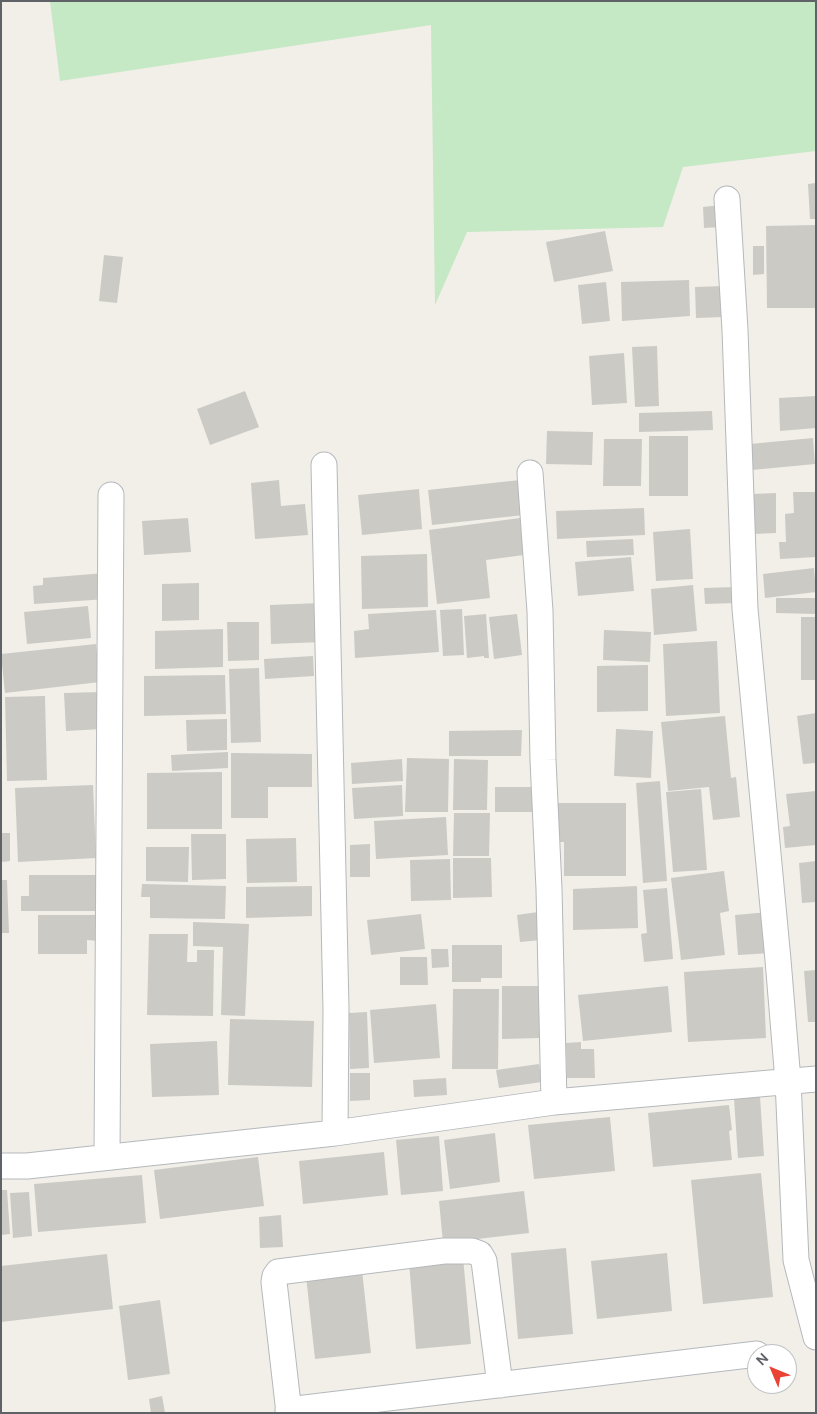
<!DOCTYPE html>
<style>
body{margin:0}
#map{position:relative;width:817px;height:1414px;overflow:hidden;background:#f1efe8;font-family:"DM Sans",sans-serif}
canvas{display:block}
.frame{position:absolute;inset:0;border:2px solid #5f6368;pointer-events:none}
.north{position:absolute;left:747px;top:1344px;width:50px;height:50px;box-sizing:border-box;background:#fff;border:1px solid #bfc1c3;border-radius:50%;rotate:315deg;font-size:14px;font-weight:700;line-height:20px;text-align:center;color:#5f6368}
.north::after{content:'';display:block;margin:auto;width:18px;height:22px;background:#ea4335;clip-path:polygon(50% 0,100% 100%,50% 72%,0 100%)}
</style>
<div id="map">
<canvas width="817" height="1414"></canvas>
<div class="frame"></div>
<div class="north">N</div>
</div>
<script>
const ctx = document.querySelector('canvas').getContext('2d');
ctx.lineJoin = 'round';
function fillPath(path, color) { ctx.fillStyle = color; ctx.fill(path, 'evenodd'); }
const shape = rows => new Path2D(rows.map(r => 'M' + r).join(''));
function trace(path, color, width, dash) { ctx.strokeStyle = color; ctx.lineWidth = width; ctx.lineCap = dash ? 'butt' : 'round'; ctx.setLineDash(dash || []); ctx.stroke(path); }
const green = shape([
 [50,1,816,1,816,151,683,167,663,227,467,232,435,305,431,25,60,81]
]);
const building = shape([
 [816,183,816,219,810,219,808,184],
 [721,205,722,227,704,228,703,207],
 [816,225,816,308,767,308,766,226],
 [605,231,613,271,554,282,546,242],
 [753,246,764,246,764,274,753,275],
 [104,255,123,257,117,303,99,301],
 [689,280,690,316,622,321,621,282],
 [606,282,610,321,582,324,578,285],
 [723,286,723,317,696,318,695,287],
 [657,346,659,406,635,407,632,347],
 [624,353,627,403,592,405,589,356],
 [245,391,259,427,210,445,197,409],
 [816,396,816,428,780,431,779,398],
 [712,411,713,430,639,432,639,413],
 [547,431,593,432,592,465,546,464],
 [649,436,688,436,688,496,649,496],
 [813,438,815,464,752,470,750,444],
 [604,439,642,439,641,486,603,486],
 [279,480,281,506,305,504,308,535,255,539,251,483],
 [520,480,524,515,432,525,428,490],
 [419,489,422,529,362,535,358,495],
 [793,492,816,492,816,557,780,559,779,542,786,542,785,514,794,513],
 [776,493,776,533,753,534,752,494],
 [644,508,645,535,557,539,556,511],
 [188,518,191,552,144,555,142,521],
 [520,518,524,555,486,560,490,598,437,604,429,530],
 [690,529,693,579,656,581,653,532],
 [633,539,634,555,587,557,586,541],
 [427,554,428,607,362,609,361,556],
 [631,557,634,591,578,596,575,562],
 [814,568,816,592,765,598,763,574],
 [105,573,107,599,34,604,33,586,43,585,43,578],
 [199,583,199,620,162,621,162,584],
 [693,585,697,631,654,635,651,589],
 [736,587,736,603,705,604,704,588],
 [776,598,816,598,816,614,776,613],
 [321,603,322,642,271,644,270,605],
 [88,606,91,638,27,644,24,612],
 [462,609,464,655,443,656,440,610],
 [436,610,439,652,355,658,354,631,369,629,368,614],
 [486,614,489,658,484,658,484,656,467,658,464,616],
 [517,614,522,655,494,659,489,617],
 [801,617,816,617,816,680,801,680],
 [227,622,259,622,259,660,228,661],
 [223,629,223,667,155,669,155,631],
 [604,630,651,632,650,662,603,660],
 [717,641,720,713,666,716,663,644],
 [96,644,100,682,5,693,1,654],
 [313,656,314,676,265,679,264,659],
 [648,665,648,711,597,712,597,666],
 [259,668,261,742,231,743,229,669],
 [225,675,226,714,144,716,144,676],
 [100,692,102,729,66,731,64,693],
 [45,696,47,780,7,781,5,697],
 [816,713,816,763,803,764,797,716],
 [725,716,731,778,736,777,740,817,713,820,709,787,668,791,661,722],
 [227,719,227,750,187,751,186,720],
 [616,729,653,731,651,778,614,776],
 [522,730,521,756,449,756,449,731],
 [228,752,228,768,172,771,171,755],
 [231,753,312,754,312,787,268,787,268,818,231,818],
 [407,758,449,759,448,812,405,812],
 [402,759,403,781,352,784,351,763],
 [454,759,488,760,487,810,453,810],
 [222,772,222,829,147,829,147,773],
 [660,781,667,881,643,883,636,783],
 [93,785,96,858,18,862,15,788],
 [402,785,403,816,354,819,352,788],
 [495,787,539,787,539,812,495,812],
 [701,789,707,870,673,872,666,792],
 [816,791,816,845,785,848,783,827,790,826,786,794],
 [558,803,626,803,626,876,564,876,564,842,558,842],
 [454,813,490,813,489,856,453,856],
 [446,817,448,855,376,859,374,821],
 [1,833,10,833,10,861,1,862],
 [191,834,226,834,226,879,192,880],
 [296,838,297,882,247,883,246,839],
 [370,844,370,877,350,877,350,845],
 [146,847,189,847,188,882,146,881],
 [453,858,491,858,492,897,453,898],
 [450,859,451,900,411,901,410,860],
 [816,861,816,902,802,903,799,863],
 [724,871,729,911,720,913,725,955,681,960,671,878],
 [29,875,96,875,96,911,21,911,21,896,29,896],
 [1,880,7,880,9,933,1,933],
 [142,884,226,886,225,919,150,918,150,897,141,897],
 [312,886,312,916,246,918,246,887],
 [637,886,638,928,573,930,573,889],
 [667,888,673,959,644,962,641,934,647,933,643,890],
 [538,912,541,940,520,942,517,915],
 [769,912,771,953,738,955,735,915],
 [421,914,425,949,371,955,367,920],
 [38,915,98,915,98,941,87,940,87,954,38,954],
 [193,922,249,924,245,1016,221,1015,223,947,193,946],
 [149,934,188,934,187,962,197,962,197,950,214,950,213,1016,147,1015],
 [452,945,502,945,502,978,481,978,481,982,452,982],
 [431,949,448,949,449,967,432,968],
 [400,957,427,957,428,985,400,985],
 [763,967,766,1038,688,1042,684,972],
 [816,970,816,1022,808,1022,804,971],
 [502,986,539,986,540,1038,502,1039],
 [668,986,672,1032,583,1041,578,995],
 [453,989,499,989,498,1069,452,1069],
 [436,1004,440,1058,374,1063,370,1010],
 [367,1012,369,1068,350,1069,349,1013],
 [230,1019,314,1021,312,1087,228,1085],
 [217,1041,219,1095,152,1097,150,1044],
 [581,1042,581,1049,594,1049,595,1078,567,1078,566,1043],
 [539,1064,542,1082,499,1088,496,1070],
 [350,1073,370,1073,370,1100,350,1101],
 [446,1078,447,1095,414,1097,413,1080],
 [760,1097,764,1156,738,1158,734,1099],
 [729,1105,732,1130,729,1131,732,1160,653,1167,648,1113],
 [610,1117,615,1171,534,1179,528,1125],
 [495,1133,500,1182,450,1189,444,1140],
 [439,1136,443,1191,401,1195,396,1140],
 [384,1152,388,1195,303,1204,299,1161],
 [258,1157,264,1206,160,1219,154,1170],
 [761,1173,773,1297,703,1304,691,1180],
 [142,1175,146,1223,38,1232,34,1184],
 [1,1190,7,1190,10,1234,1,1235],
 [524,1191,529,1233,443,1243,439,1201],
 [29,1192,32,1236,13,1238,10,1193],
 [281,1215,283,1247,260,1248,259,1217],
 [566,1248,573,1334,518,1339,511,1253],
 [667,1253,672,1311,597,1319,591,1261],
 [107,1254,113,1309,1,1322,1,1266],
 [463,1257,471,1344,416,1349,409,1262],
 [362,1270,371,1353,315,1359,306,1276],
 [160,1300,170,1374,128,1380,119,1306],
 [162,1396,165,1413,151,1413,149,1399]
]);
const minor = shape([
 [727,199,735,330,745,609,778,960,788,1081,796,1260,816,1337],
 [324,465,336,1009,335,1133],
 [530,473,540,611,543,760,549,889,554,1102],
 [107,1156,111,495],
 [1,1166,27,1166,335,1133,554,1102,816,1079],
 [288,1410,757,1354],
 [289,1413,274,1282,275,1276,278,1272,444,1251,472,1251,480,1254,484,1261,500,1385]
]);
fillPath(green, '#c5e8c5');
fillPath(building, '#cccac5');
trace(minor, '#b5b8bc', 27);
trace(minor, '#fff', 25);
</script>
